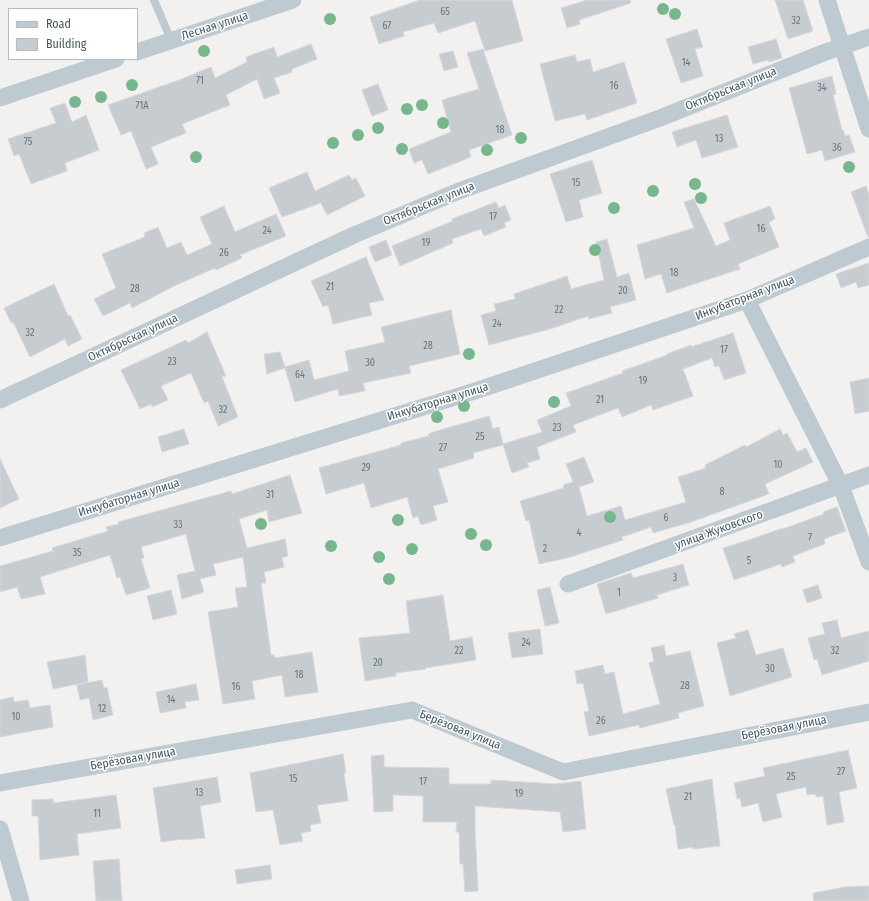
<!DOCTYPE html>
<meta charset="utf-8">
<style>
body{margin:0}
#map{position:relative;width:869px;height:901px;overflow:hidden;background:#f3f0f0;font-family:"Fira Sans Condensed",sans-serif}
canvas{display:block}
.legend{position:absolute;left:8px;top:8px;width:130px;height:52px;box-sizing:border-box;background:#fff;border:1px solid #b5bcbf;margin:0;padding:5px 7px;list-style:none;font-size:12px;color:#465760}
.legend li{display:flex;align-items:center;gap:8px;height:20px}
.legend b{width:20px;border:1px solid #b5bcbf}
</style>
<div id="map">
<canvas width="869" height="901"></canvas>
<ul class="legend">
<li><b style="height:5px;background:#bdcad1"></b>Road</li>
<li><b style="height:11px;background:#c7ccd0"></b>Building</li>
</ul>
</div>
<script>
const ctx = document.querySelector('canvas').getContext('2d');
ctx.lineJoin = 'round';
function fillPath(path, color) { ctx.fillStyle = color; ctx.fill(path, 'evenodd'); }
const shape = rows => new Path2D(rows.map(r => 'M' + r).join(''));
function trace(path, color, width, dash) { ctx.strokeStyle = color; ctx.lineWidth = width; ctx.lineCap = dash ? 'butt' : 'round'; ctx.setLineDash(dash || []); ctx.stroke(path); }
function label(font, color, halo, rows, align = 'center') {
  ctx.font = font + ' "Fira Sans Condensed",sans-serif'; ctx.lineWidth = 3; ctx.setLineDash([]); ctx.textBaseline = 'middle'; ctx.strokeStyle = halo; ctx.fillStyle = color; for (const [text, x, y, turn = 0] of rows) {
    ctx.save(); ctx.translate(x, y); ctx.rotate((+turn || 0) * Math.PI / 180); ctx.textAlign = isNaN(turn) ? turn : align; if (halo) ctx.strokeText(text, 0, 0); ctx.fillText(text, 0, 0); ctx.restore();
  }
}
const building = shape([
 [420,0,512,0,523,41,485,51,475,21,438,33,434,23,403,32,404,36,379,44,370,17,420,0],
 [587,0,630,0,631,3,579,20,580,24,567,28,561,8,587,0],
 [775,0,803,0,813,31,788,39,775,0],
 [697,29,703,47,695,49,703,76,681,83,666,39,697,29],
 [776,39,782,58,769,62,768,60,753,64,748,47,776,39],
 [311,44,317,59,292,69,292,72,274,78,280,93,264,99,257,79,226,95,230,105,182,124,186,133,151,147,158,164,146,169,131,131,121,135,108,105,179,80,211,67,215,78,247,62,246,57,274,47,277,57,311,44],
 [483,49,512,135,469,150,471,157,428,174,422,160,414,163,409,149,451,132,442,100,479,89,467,53,483,49],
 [453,51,458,67,444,71,439,54,453,51],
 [575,55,577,62,590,59,593,72,624,62,637,103,587,120,585,114,555,121,540,64,575,55],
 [832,76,836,94,833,95,842,130,843,130,845,136,849,135,855,152,825,161,822,150,807,154,789,88,832,76],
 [378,84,388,110,372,116,362,90,378,84],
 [65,103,72,122,86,115,99,150,65,163,67,171,31,184,19,154,14,156,8,139,56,123,50,108,65,103],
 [727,115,738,147,702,158,696,140,677,147,672,132,727,115],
 [592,160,602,193,579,200,583,217,566,222,550,174,592,160],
 [307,172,315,191,349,175,352,180,356,178,365,196,327,215,321,203,282,217,269,188,307,172],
 [866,186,869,195,869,237,868,237,851,192,866,186],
 [694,199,716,246,730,240,724,223,770,206,775,219,769,222,779,247,738,264,740,269,667,293,661,274,645,279,637,245,694,228,684,202,694,199],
 [496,202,499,208,505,205,511,220,504,223,506,227,484,236,481,229,452,239,453,243,400,266,392,246,453,221,452,219,496,202],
 [224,206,235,232,276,214,286,236,240,255,242,258,216,270,215,268,174,286,132,308,130,303,103,316,94,299,116,288,102,254,145,237,144,233,158,227,167,248,181,242,187,255,212,244,200,217,224,206],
 [607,239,617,277,629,273,636,300,610,307,612,313,589,319,588,316,550,329,489,345,481,315,496,311,494,304,515,299,514,294,567,276,571,289,604,280,596,242,607,239],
 [386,240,392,255,375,262,369,247,386,240],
 [366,257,384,300,369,303,372,315,333,324,328,305,323,307,311,281,366,257],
 [869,263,869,285,858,288,856,282,841,288,836,274,869,263],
 [54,284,68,316,70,315,82,339,68,346,65,339,30,357,13,322,11,323,4,308,54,284],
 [451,310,460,354,409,366,411,373,363,383,365,391,339,396,338,389,295,402,285,368,267,374,264,354,280,352,285,367,309,360,314,380,349,371,345,351,385,342,381,327,451,310],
 [207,332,226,376,222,377,238,417,218,426,208,401,204,403,191,373,161,386,168,400,152,407,151,404,140,409,121,370,186,340,188,343,207,332],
 [733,333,746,373,724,380,719,366,715,367,712,358,683,369,693,396,653,410,651,405,622,417,618,408,573,425,576,432,537,447,540,459,527,463,529,467,512,473,503,445,473,453,474,458,438,469,448,502,433,506,437,520,421,525,418,516,413,518,407,497,371,508,364,483,326,494,319,468,401,445,401,443,429,436,428,434,440,430,489,416,493,429,499,427,503,444,542,432,537,420,571,406,566,393,623,373,622,371,667,355,667,354,691,345,691,347,733,333],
 [869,378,869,411,855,414,850,382,869,378],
 [184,429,189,444,162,452,158,437,184,429],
 [780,429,783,435,787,433,797,452,806,448,813,462,765,484,769,494,691,522,653,533,651,527,622,537,623,540,567,558,539,564,529,520,526,521,520,501,564,488,563,485,573,482,566,464,584,457,594,482,579,487,587,516,621,506,625,520,686,502,678,477,706,468,705,465,745,445,746,447,780,429],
 [0,459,19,499,0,508,0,459],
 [290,475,302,513,269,522,267,510,239,519,247,548,285,539,288,556,282,558,284,567,264,572,266,583,261,583,271,655,274,655,275,658,312,652,318,692,285,697,282,675,252,681,255,699,223,704,208,612,238,607,235,588,247,587,243,557,213,564,216,575,200,579,204,592,182,599,177,575,195,571,186,534,141,547,144,558,141,559,150,588,126,595,120,577,117,578,110,555,40,577,45,594,21,599,17,587,0,592,0,566,53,551,52,548,108,531,106,527,119,524,118,522,231,491,232,494,290,475],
 [837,507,846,531,824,539,825,544,793,556,795,562,782,567,781,564,734,580,723,548,752,539,783,528,783,529,824,514,823,512,837,507],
 [683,564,689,585,657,595,658,598,606,614,597,584,631,573,633,578,683,564],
 [818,585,822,598,807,603,803,590,818,585],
 [550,587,559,623,545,626,537,590,550,587],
 [171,590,177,614,153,620,147,596,171,590],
 [443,595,450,641,472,637,476,660,425,668,426,669,396,673,396,676,365,681,359,638,410,633,406,601,443,595],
 [837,620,841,638,869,631,869,661,822,675,817,659,814,660,808,638,825,634,822,623,837,620],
 [540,629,543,654,512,658,508,633,540,629],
 [748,630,756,655,783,648,792,677,730,696,717,643,736,638,734,634,748,630],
 [664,645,666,656,690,651,704,706,678,713,679,718,640,728,639,725,589,736,584,712,589,711,583,683,577,684,575,671,603,665,605,674,614,672,623,714,660,704,649,663,654,661,651,648,664,645],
 [85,655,88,682,53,689,47,662,85,655],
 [102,680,104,688,107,687,113,715,93,720,89,698,80,700,77,685,102,680],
 [196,684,199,700,185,702,186,708,160,713,156,692,196,684],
 [13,697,14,702,28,700,30,708,50,705,53,727,0,737,0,700,13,697],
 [848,750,857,788,839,792,844,822,827,825,823,796,816,797,816,794,807,795,806,787,776,794,782,817,763,822,758,803,742,807,740,798,737,799,734,783,765,776,763,768,848,750],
 [343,754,346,773,344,773,348,801,317,805,321,823,310,825,311,831,301,833,303,841,280,845,273,810,256,812,250,773,343,754],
 [384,755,384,767,449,768,449,784,491,784,491,780,556,784,581,781,586,829,563,832,560,812,475,806,475,829,478,891,465,892,463,864,460,864,459,832,456,832,457,822,423,822,423,796,393,795,393,811,374,812,371,756,384,755],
 [217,777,221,802,200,806,205,838,182,840,182,839,161,842,153,788,217,777],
 [712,779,720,846,693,849,693,847,678,849,675,825,674,825,666,789,712,779],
 [116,795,121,828,77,834,79,855,40,860,38,816,32,816,32,800,53,799,53,803,116,795],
 [119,859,122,901,96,901,93,861,119,859],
 [270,865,272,879,237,884,235,870,270,865],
 [869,886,869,901,814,901,813,893,845,887,869,886]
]);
const service = shape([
 [154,0,171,40]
]);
const minor = shape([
 [827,0,869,129],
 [137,52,293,0],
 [0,98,116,59],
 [747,300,841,486,869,562],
 [0,400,354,235,459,191,660,118,823,53,869,37],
 [0,538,475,391,747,300,869,247],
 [568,584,869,475],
 [0,783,412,710,563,772,869,712],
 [0,829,21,901]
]);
const trees = [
 [663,9],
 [675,14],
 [330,19],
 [204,51],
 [132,85],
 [101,97],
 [75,102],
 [422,105],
 [407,109],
 [443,123],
 [378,128],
 [358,135],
 [521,138],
 [333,143],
 [402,149],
 [487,150],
 [196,157],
 [849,167],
 [695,184],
 [653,191],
 [701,198],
 [614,208],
 [595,250],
 [469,354],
 [554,402],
 [464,406],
 [437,417],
 [610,517],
 [398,520],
 [261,524],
 [471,534],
 [486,545],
 [331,546],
 [412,549],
 [379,557],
 [389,579]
];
const numberNames = [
 ["65",445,12],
 ["32",796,21],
 ["67",387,26],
 ["14",686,63],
 ["71",200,81],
 ["16",614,86],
 ["34",822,88],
 ["71А",142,106],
 ["18",500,130],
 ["13",719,139],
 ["75",28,142],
 ["36",837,148],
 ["15",576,183],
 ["17",493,217],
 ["16",761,229],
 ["24",267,231],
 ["19",426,243],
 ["26",224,253],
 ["18",674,273],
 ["21",330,287],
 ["28",135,289],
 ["20",623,291],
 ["22",559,310],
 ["24",497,324],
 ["32",30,333],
 ["28",428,346],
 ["17",724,350],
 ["23",172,362],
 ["30",370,363],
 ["64",300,375],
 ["19",643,381],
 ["21",600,400],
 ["32",223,410],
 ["23",557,428],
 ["25",480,437],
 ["27",443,448],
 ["10",778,465],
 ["29",366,468],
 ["8",722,492],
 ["31",270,495],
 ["6",666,518],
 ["33",178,525],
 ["4",579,533],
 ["7",810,538],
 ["2",545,549],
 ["35",77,553],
 ["5",749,561],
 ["3",675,578],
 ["1",619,593],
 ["24",526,643],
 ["22",459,651],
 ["32",835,651],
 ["20",378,663],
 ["30",770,669],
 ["18",299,675],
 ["28",685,686],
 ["16",236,687],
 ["14",171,700],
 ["12",102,709],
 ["10",16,717],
 ["26",601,721],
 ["27",841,772],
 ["25",791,777],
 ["15",293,779],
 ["17",423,782],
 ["13",199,793],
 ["19",519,794],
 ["21",688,797],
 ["11",97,814]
];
const streetNames = [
 ["Лесная улица",215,26,-18],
 ["Октябрьская улица",731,89,-22],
 ["Октябрьская улица",429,204,-22],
 ["Инкубаторная улица",745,298,-21],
 ["Октябрьская улица",133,338,-25],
 ["Инкубаторная улица",438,402,-17],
 ["Инкубаторная улица",129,498,-17],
 ["улица Жуковского",719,530,-20],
 ["Берёзовая улица",784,728,-11],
 ["Берёзовая улица",460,730,22],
 ["Берёзовая улица",133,759,-10]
];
fillPath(building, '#c7ccd0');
trace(building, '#d4d7dc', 1);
trace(service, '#bdcad1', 8);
trace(minor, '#bdcad1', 17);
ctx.fillStyle = '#76b78e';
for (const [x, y] of trees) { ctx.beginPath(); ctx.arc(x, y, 6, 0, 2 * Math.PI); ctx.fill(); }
label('10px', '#66747c', null, numberNames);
label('12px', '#465760', '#fff', streetNames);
</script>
